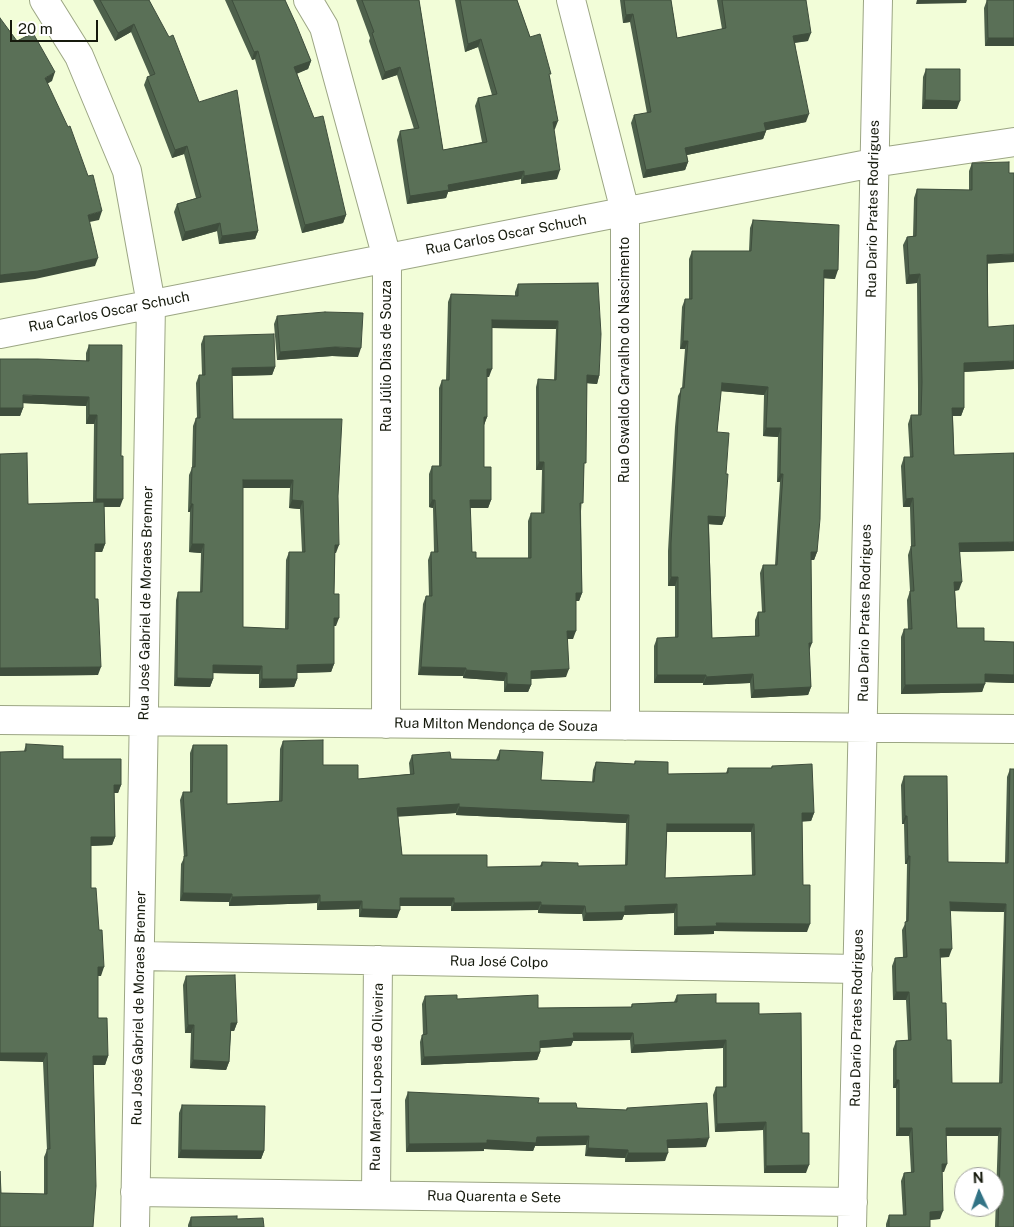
<!DOCTYPE html>
<meta charset="utf-8">
<style>
body{margin:0}
#map{position:relative;width:1014px;height:1227px;overflow:hidden;background:#f2fdd8;font-family:"Public Sans",sans-serif}
canvas{display:block}
.north{position:absolute;left:954px;top:1167px;width:50px;height:50px;box-sizing:border-box;background:#fff;border:1px solid #a2a39e;border-radius:50%;rotate:357deg;font-size:14px;font-weight:700;line-height:20px;text-align:center;color:#161a0d}
.north::after{content:'';display:block;margin:auto;width:18px;height:22px;background:#317385;clip-path:polygon(50% 0,100% 100%,50% 72%,0 100%)}
.scale{position:absolute;left:10px;top:20px;width:88px;height:22px;box-sizing:border-box;border:2px solid #161a0d;border-top:0;padding-left:6px;font-size:15px;line-height:18px;white-space:nowrap;color:#161a0d;-webkit-text-stroke:4px #fff;paint-order:stroke}
</style>
<div id="map">
<canvas width="1014" height="1227"></canvas>
<div class="north">N</div>
<div class="scale">20 m</div>
</div>
<script>
const ctx = document.querySelector('canvas').getContext('2d');
ctx.lineJoin = 'round';
const shape = rows => new Path2D(rows.map(r => 'M' + r).join(''));
function trace(path, color, width, dash) { ctx.strokeStyle = color; ctx.lineWidth = width; ctx.lineCap = dash ? 'butt' : 'round'; ctx.setLineDash(dash || []); ctx.stroke(path); }
function fillPath(path, color) { ctx.fillStyle = color; ctx.fill(path, 'evenodd'); }
function label(font, color, halo, rows, align = 'center') {
  ctx.font = font + ' "Public Sans",sans-serif'; ctx.lineWidth = 4; ctx.setLineDash([]); ctx.textBaseline = 'middle'; ctx.strokeStyle = halo; ctx.fillStyle = color; for (const [text, x, y, turn = 0] of rows) {
    ctx.save(); ctx.translate(x, y); ctx.rotate((+turn || 0) * Math.PI / 180); ctx.textAlign = isNaN(turn) ? turn : align; if (halo) ctx.strokeText(text, 0, 0); ctx.fillText(text, 0, 0); ctx.restore();
  }
}
const minor = shape([
 [44,0,79,56,127,171,151,304,135,1227],
 [308,0,324,27,387,258,386,724],
 [571,0,625,211,625,726],
 [0,334,873,163,1014,142],
 [0,720,1014,729],
 [140,956,858,969],
 [135,1192,853,1202],
 [376,1195,378,960],
 [852,1227,878,0]
]);
const wall = shape([
 [93,0,149,0,199,102,258,231,255,239,219,244,217,231,182,241,174,212,177,204,196,198,184,154,172,158,144,85,147,77,150,76,131,32,115,41],
 [225,0,285,0,311,61,308,69,297,73,346,215,343,223,302,233,255,59,252,60],
 [356,0,419,0,443,150,482,142,475,106,478,98,492,95,478,47,465,52,455,0,517,0,530,37,550,78,555,129,554,130,557,179,521,184,521,179,448,192,446,198,407,204,397,140,400,131,414,129,397,75,382,80,369,41,370,38],
 [620,0,671,0,677,38,722,29,717,0,806,0,808,41,795,43,806,122,766,130,766,131,763,139,687,155,688,162,685,170,643,178,631,123,634,115,647,113,630,22,623,23],
 [987,0,1014,0,1014,46,985,46,984,8],
 [926,69,957,109,922,109,923,77],
 [972,163,988,264,988,327,1014,369,964,372,964,408,961,416,953,416,954,455,1014,551,960,552,959,590,955,591,957,628,984,641,1014,642,1014,683,985,682,982,692,901,694,901,637,904,629,908,629,907,600,910,591,908,555,911,546,910,507,903,507,901,466,904,457,910,457,908,424,911,415,918,415,918,390,917,283,906,284,903,245,907,237,913,236,914,198,917,189,969,190,969,171],
 [753,220,835,279,824,278,817,552,814,560,811,560,809,651,811,687,808,695,751,698,750,683,703,685,703,683,654,683,654,646,657,638,675,638,675,586,668,586,668,551,675,427,678,396,682,388,685,349,680,349,682,307,685,299,689,299,689,259,692,251,749,251,750,228],
 [721,391,764,395,763,436,778,437,777,482,780,482,775,565,763,565,760,573,762,612,758,612,755,620,755,636,712,638,709,524,722,525,725,517,726,474,717,432],
 [598,283,599,376,597,384,587,383,584,469,581,511,582,593,579,601,576,601,573,639,568,639,566,677,531,679,531,685,528,692,504,692,504,681,463,678,463,676,418,675,423,604,426,596,429,596,428,560,431,552,434,552,433,508,429,507,429,474,432,466,439,466,439,388,442,380,446,380,448,302,451,294,515,296,515,292,518,284],
 [492,328,556,329,554,380,538,379,536,387,536,470,542,470,541,513,531,513,528,521,528,558,476,558,472,552,470,508,488,508,491,500,484,467,484,425,487,417,487,377,489,377],
 [277,316,358,357,332,356,277,360,274,324],
 [204,336,275,367,272,375,232,376,233,419,338,496,336,553,335,553,334,594,336,626,334,626,334,664,331,672,297,673,297,679,294,687,259,688,259,674,213,673,213,679,210,687,174,686,176,600,178,592,200,592,201,553,189,552,190,512,188,512,189,475,192,468,193,426,196,418,197,418,196,383,199,375,202,375,201,344],
 [243,488,290,488,289,508,300,509,302,552,289,552,286,560,285,629,243,627],
 [89,345,120,507,104,507,105,544,102,552,95,552,95,599,98,675,0,676,0,454,28,504,93,502,94,424,86,424,86,406,23,403,23,408,20,416,0,416,86,361,86,353],
 [283,741,323,765,358,779,410,774,409,763,412,755,451,759,496,760,500,750,541,780,592,782,593,770,596,762,634,764,635,761,668,774,726,773,728,768,771,768,772,766,814,813,811,821,802,821,803,885,807,932,714,931,714,934,674,935,674,913,624,915,622,920,583,921,582,914,538,913,538,910,451,911,451,906,400,906,397,918,359,917,359,909,317,910,317,903,229,906,229,902,180,901,181,864,184,858,180,800,183,792,190,792,190,753,193,745,227,804,279,801,280,749],
 [456,813,456,815,626,823,625,865,578,866,542,862,540,866,487,867,402,855,398,816],
 [667,832,751,832,752,875,665,878],
 [26,744,63,759,121,785,118,793,114,793,115,837,112,845,91,846,91,888,101,976,98,976,98,1018,108,1056,105,1065,93,1065,93,1227,1,1193,44,1194,44,1157,47,1150,43,1062,24,751],
 [1010,769,1014,1227,995,1227,998,1136,946,1136,944,1172,942,1172,940,1219,930,1220,930,1227,886,1227,886,1224,889,1215,903,1215,901,1181,904,1173,911,1172,909,1136,896,1136,896,1088,893,1088,893,1049,896,1041,908,1040,906,1000,893,1000,892,966,895,958,903,957,902,930,906,922,907,864,905,864,904,824,902,824,901,785,904,776,948,862,1005,863,1007,777],
 [950,911,1004,912,999,1083,952,1083,942,1003,940,957,949,957],
 [186,976,237,1023,234,1031,231,1031,229,1062,226,1070,190,1068,191,1033,185,1033,183,985],
 [677,995,716,1003,759,1014,802,1133,806,1173,764,1173,763,1130,715,1132,713,1095,716,1087,723,1087,723,1048,631,1053,630,1040,573,1041,571,1046,540,1048,540,1052,537,1060,421,1065,420,1042,422,1035,423,1035,422,1004,425,996,457,999,538,1008,631,1007,632,1004,674,1002],
 [408,1092,538,1103,577,1108,626,1110,627,1108,706,1147,667,1148,665,1161,625,1162,625,1158,585,1156,586,1145,535,1146,533,1151,484,1149,484,1151,406,1152,405,1100],
 [182,1105,264,1151,261,1159,178,1158,179,1113],
 [191,1217,237,1219,264,1227,188,1227,188,1225]
]);
const shadedWall = shape([
 [917,0,967,0,966,3,916,4],
 [633,14,630,22,623,23,626,15],
 [134,24,131,32,115,41,118,33],
 [811,33,808,41,790,43,793,36],
 [988,38,1014,38,1014,46,985,46],
 [481,39,478,47,465,52,468,44],
 [258,51,255,59,252,60,254,52],
 [311,61,308,69,292,76,294,67],
 [400,67,397,75,382,80,385,72],
 [55,72,52,81,42,87,45,78],
 [925,100,960,101,957,109,922,109],
 [809,114,806,122,762,131,764,123],
 [558,121,555,129,550,130,553,122],
 [766,131,763,139,682,156,685,148],
 [187,146,184,154,172,158,175,150],
 [688,162,685,170,643,178,646,170],
 [560,170,557,179,521,184,524,176],
 [524,171,521,179,448,192,446,198,407,204,410,196,448,185],
 [102,211,99,220,85,223,88,215],
 [346,215,343,223,302,233,305,225],
 [220,223,217,231,182,241,185,232],
 [258,231,255,239,219,244,222,236],
 [1014,254,1014,262,984,264,987,255],
 [98,258,95,266,35,279,0,283,0,275],
 [824,270,838,270,835,279,821,278],
 [920,274,917,283,906,284,909,275],
 [492,320,558,321,556,329,490,328],
 [683,341,688,341,685,349,680,349],
 [335,347,361,348,358,357,332,356,277,360,280,352],
 [1014,361,1014,369,961,372,964,363],
 [275,367,272,375,229,376,232,368],
 [487,369,492,369,489,377,485,377],
 [587,375,599,376,597,384,584,383],
 [722,383,768,387,764,395,719,391],
 [23,395,89,397,86,406,20,403],
 [0,408,23,408,20,416,0,416],
 [952,408,964,408,961,416,949,416],
 [89,415,97,415,94,424,86,424],
 [484,417,487,417,484,425],
 [766,428,781,428,778,437,763,436],
 [539,462,544,462,542,470,536,470],
 [780,474,783,474,780,482,777,482],
 [243,480,293,480,290,488,240,488],
 [913,498,910,507,903,507,906,499],
 [96,499,123,499,120,507,93,507],
 [292,500,303,501,300,509,289,508],
 [432,500,435,500,433,508,429,507],
 [470,500,491,500,488,508,467,508],
 [191,504,193,504,190,512,188,512],
 [708,516,725,517,722,525,705,524],
 [1014,542,1014,551,956,552,959,543],
 [95,544,105,544,102,552,92,552],
 [192,544,204,544,201,553,189,552],
 [335,545,339,545,336,553,332,553],
 [811,552,817,552,814,560,808,560],
 [671,577,678,577,675,586,668,586],
 [954,582,962,582,959,590,951,591],
 [576,593,582,593,579,601,573,601],
 [334,618,339,618,336,626,331,626],
 [567,631,576,631,573,639,564,639],
 [809,643,812,643,809,651,806,651],
 [334,664,331,672,294,673,297,665],
 [213,665,262,666,259,674,210,673],
 [101,667,98,675,0,676,0,668],
 [421,667,466,668,463,676,418,675],
 [569,669,566,677,528,679,531,671],
 [466,670,507,673,504,681,463,678],
 [753,674,750,683,703,685,706,677],
 [985,674,1014,675,1014,683,982,682],
 [657,675,706,675,703,683,654,683],
 [177,678,213,679,210,687,174,686],
 [262,679,297,679,294,687,259,688],
 [507,684,531,685,528,692,504,692],
 [985,684,982,692,901,694,905,685],
 [811,687,808,695,751,698,754,690],
 [114,785,121,785,118,793,110,793],
 [459,804,456,813,394,817,397,808],
 [459,807,629,815,626,823,456,815],
 [802,813,814,813,811,821,799,822],
 [905,816,907,816,904,824,902,824],
 [667,824,754,824,751,832,664,832],
 [91,837,115,837,112,845,88,846],
 [908,856,910,856,907,864,905,864],
 [183,893,232,894,229,902,180,901],
 [320,895,317,903,229,906,232,897],
 [400,898,454,898,451,906,397,906],
 [362,901,359,909,317,910,320,902],
 [541,902,538,910,451,911,454,903],
 [950,902,1006,904,1004,912,947,911],
 [677,904,674,913,624,915,622,920,583,921,586,913,625,906],
 [541,905,585,906,582,914,538,913],
 [362,909,400,910,397,918,359,917],
 [716,923,810,924,807,932,714,931,714,934,674,935,677,927],
 [940,949,952,949,949,957,937,958],
 [98,967,104,967,101,976,95,976],
 [896,992,909,992,906,1000,893,1000],
 [231,1023,237,1023,234,1031,228,1031],
 [188,1025,194,1025,191,1033,185,1033],
 [573,1033,633,1033,630,1040,573,1041,571,1046,537,1048,540,1041],
 [726,1040,723,1048,631,1053,634,1045],
 [540,1052,537,1060,421,1065,424,1057],
 [0,1053,47,1053,43,1062,0,1061],
 [93,1056,108,1056,105,1065,90,1065],
 [193,1060,229,1062,226,1070,190,1068],
 [896,1080,899,1080,896,1088,893,1088],
 [766,1122,763,1130,715,1132,717,1124],
 [899,1128,912,1128,909,1136,896,1136],
 [946,1128,1001,1128,998,1136,943,1136],
 [589,1136,586,1145,535,1146,533,1151,484,1149,484,1151,406,1152,409,1144,537,1137],
 [709,1138,706,1147,664,1148,667,1140],
 [588,1148,628,1150,625,1158,585,1156],
 [181,1150,264,1151,261,1159,178,1158],
 [628,1153,668,1153,665,1161,625,1162],
 [942,1164,947,1164,944,1172,939,1172],
 [809,1165,806,1173,764,1173,766,1166],
 [943,1211,940,1219,927,1220,930,1212]
]);
const building = shape([
 [100,0,149,0,169,37,173,35,199,102,237,90,258,231,222,236,220,223,185,232,177,204,201,197,187,146,175,150,147,77,155,74,134,24,118,33,100,0],
 [232,0,285,0,296,24,311,61,294,67,314,118,323,116,346,215,305,225,258,51,254,52,232,0],
 [362,0,419,0,443,150,487,142,478,98,497,94,481,39,468,44,460,0,517,0,530,37,540,34,551,74,549,74,558,121,553,122,560,170,524,176,524,171,448,185,449,190,410,196,400,131,419,128,400,67,385,72,372,33,374,32,362,0],
 [624,0,671,0,677,38,726,28,722,0,806,0,811,33,793,36,809,114,764,123,766,131,685,148,688,162,646,170,634,115,651,112,633,14,626,15,624,0],
 [987,0,1014,0,1014,38,988,38,987,0],
 [0,18,17,41,33,33,55,72,45,78,68,127,70,126,88,176,93,175,102,211,88,215,98,258,38,271,0,275,0,18],
 [926,69,960,69,960,101,925,100,926,69],
 [1009,162,1009,173,1014,173,1014,254,987,255,988,327,1014,325,1014,361,964,363,964,408,952,408,954,455,1014,453,1014,542,959,543,962,582,954,582,957,628,984,628,984,641,1014,642,1014,675,985,674,985,684,905,685,904,629,912,629,910,591,914,591,911,546,915,546,913,498,906,499,904,457,913,457,911,415,921,415,922,382,920,274,909,275,907,237,916,236,917,189,972,190,972,163,1009,162],
 [753,220,839,225,838,270,824,270,820,519,817,552,811,552,812,643,809,643,811,687,754,690,753,674,706,677,706,675,657,675,657,638,678,637,678,577,671,577,671,543,678,419,681,388,684,388,688,341,683,341,685,299,692,299,692,251,751,251,753,220],
 [722,383,768,387,766,428,781,428,780,474,783,474,777,565,763,565,765,612,758,612,759,636,712,638,708,516,725,517,728,474,726,474,729,433,717,432,722,383],
 [598,283,601,334,599,376,587,375,586,463,584,463,583,503,580,503,582,593,576,593,576,631,567,631,569,669,531,671,531,685,507,684,507,673,466,670,466,668,421,667,426,596,432,596,431,552,438,552,435,500,432,500,432,466,441,466,442,380,449,380,451,294,518,296,518,284,598,283],
 [492,320,558,321,556,380,538,379,539,462,544,462,544,513,531,513,531,558,476,558,476,552,472,552,470,500,491,500,491,467,484,467,484,417,487,417,487,369,492,369,492,320],
 [325,312,363,313,361,348,335,347,280,352,277,316,325,312],
 [274,334,275,367,232,368,233,419,342,419,338,496,339,545,335,545,334,594,339,594,339,618,334,618,334,664,297,665,297,679,262,679,262,666,213,665,213,679,177,678,178,592,202,592,204,544,192,544,193,504,191,504,192,467,195,467,196,418,200,418,199,375,205,375,204,336,274,334],
 [243,480,293,480,292,500,303,501,305,552,289,552,288,629,243,627,243,480],
 [89,345,122,345,121,456,123,456,123,499,96,499,97,415,89,415,89,397,23,395,23,408,0,408,0,359,38,359,89,361,89,345],
 [27,453,28,504,104,502,105,544,95,544,95,599,98,599,101,667,0,668,0,454,27,453],
 [323,740,323,765,358,765,358,779,414,774,412,755,450,752,451,759,499,760,500,750,543,752,541,780,594,782,596,762,635,764,635,761,668,762,668,774,728,773,728,768,772,768,772,766,812,764,814,813,802,813,803,885,810,885,810,924,716,923,717,926,677,927,677,904,625,906,625,912,586,913,585,906,541,905,541,902,454,903,454,898,400,898,400,910,362,909,362,901,320,902,320,895,232,897,232,894,183,893,184,856,187,856,183,792,192,792,193,745,227,745,227,804,282,801,283,741,323,740],
 [459,804,459,807,629,815,627,865,578,866,578,863,542,862,542,866,487,867,487,855,402,855,397,808,459,804],
 [667,824,754,824,755,875,665,878,667,824],
 [26,744,63,746,63,759,121,759,121,785,114,785,115,837,91,837,91,888,96,888,99,930,102,930,104,967,98,967,98,1018,107,1018,108,1056,93,1056,96,1186,93,1227,0,1227,0,1171,1,1193,47,1194,47,1149,50,1149,47,1053,0,1053,0,752,26,751,26,744],
 [1010,769,1014,769,1014,1227,998,1227,1001,1128,946,1128,947,1164,942,1164,943,1211,930,1212,930,1227,889,1227,889,1215,906,1215,904,1173,914,1172,912,1128,899,1128,899,1080,896,1080,896,1041,911,1040,909,992,896,992,895,958,907,957,905,922,908,921,910,856,908,856,907,816,905,816,904,776,947,776,948,862,1008,863,1010,769],
 [950,902,1006,904,1002,1083,952,1083,951,1040,947,1040,946,1003,942,1003,940,949,952,949,950,902],
 [235,975,237,1023,231,1023,229,1062,193,1060,194,1025,188,1025,186,976,235,975],
 [716,994,716,1003,759,1003,759,1014,801,1013,802,1133,809,1133,809,1165,766,1166,766,1122,717,1124,716,1087,726,1087,726,1040,634,1045,633,1033,573,1033,574,1038,540,1041,540,1052,424,1057,422,1035,427,1034,425,996,457,995,457,999,538,995,538,1008,632,1007,632,1004,677,1002,677,995,716,994],
 [408,1092,539,1098,538,1103,576,1103,577,1108,627,1110,627,1108,707,1103,709,1138,667,1140,668,1153,628,1153,628,1150,588,1148,589,1136,537,1137,536,1143,487,1140,487,1143,409,1144,408,1092],
 [182,1105,265,1106,264,1151,181,1150,182,1105],
 [237,1216,237,1219,263,1218,264,1227,191,1227,191,1217,237,1216]
]);
const streetNames = [
 ["Rua Dario Prates Rodrigues",873,209,-89],
 ["Rua Carlos Oscar Schuch",506,235,-11],
 ["Rua Carlos Oscar Schuch",109,312,-11],
 ["Rua Júlio Dias de Souza",387,356,-90],
 ["Rua Oswaldo Carvalho do Nascimento",625,360,-90],
 ["Rua José Gabriel de Moraes Brenner",146,603,-89],
 ["Rua Dario Prates Rodrigues",865,613,-89],
 ["Rua Milton Mendonça de Souza",496,725,1],
 ["Rua José Colpo",499,962,1],
 ["Rua José Gabriel de Moraes Brenner",139,1008,-89],
 ["Rua Dario Prates Rodrigues",857,1018,-89],
 ["Rua Marçal Lopes de Oliveira",377,1077,-89],
 ["Rua Quarenta e Sete",494,1197,1]
];
trace(minor, '#9ca684', 30);
trace(minor, '#fff', 28);
fillPath(wall, '#4d604b');
fillPath(shadedWall, '#3f4e3d');
fillPath(building, '#5a7057');
trace(building, '#3f4e3d', 1);
label('14px', '#161a0d', '#fff', streetNames);
</script>
